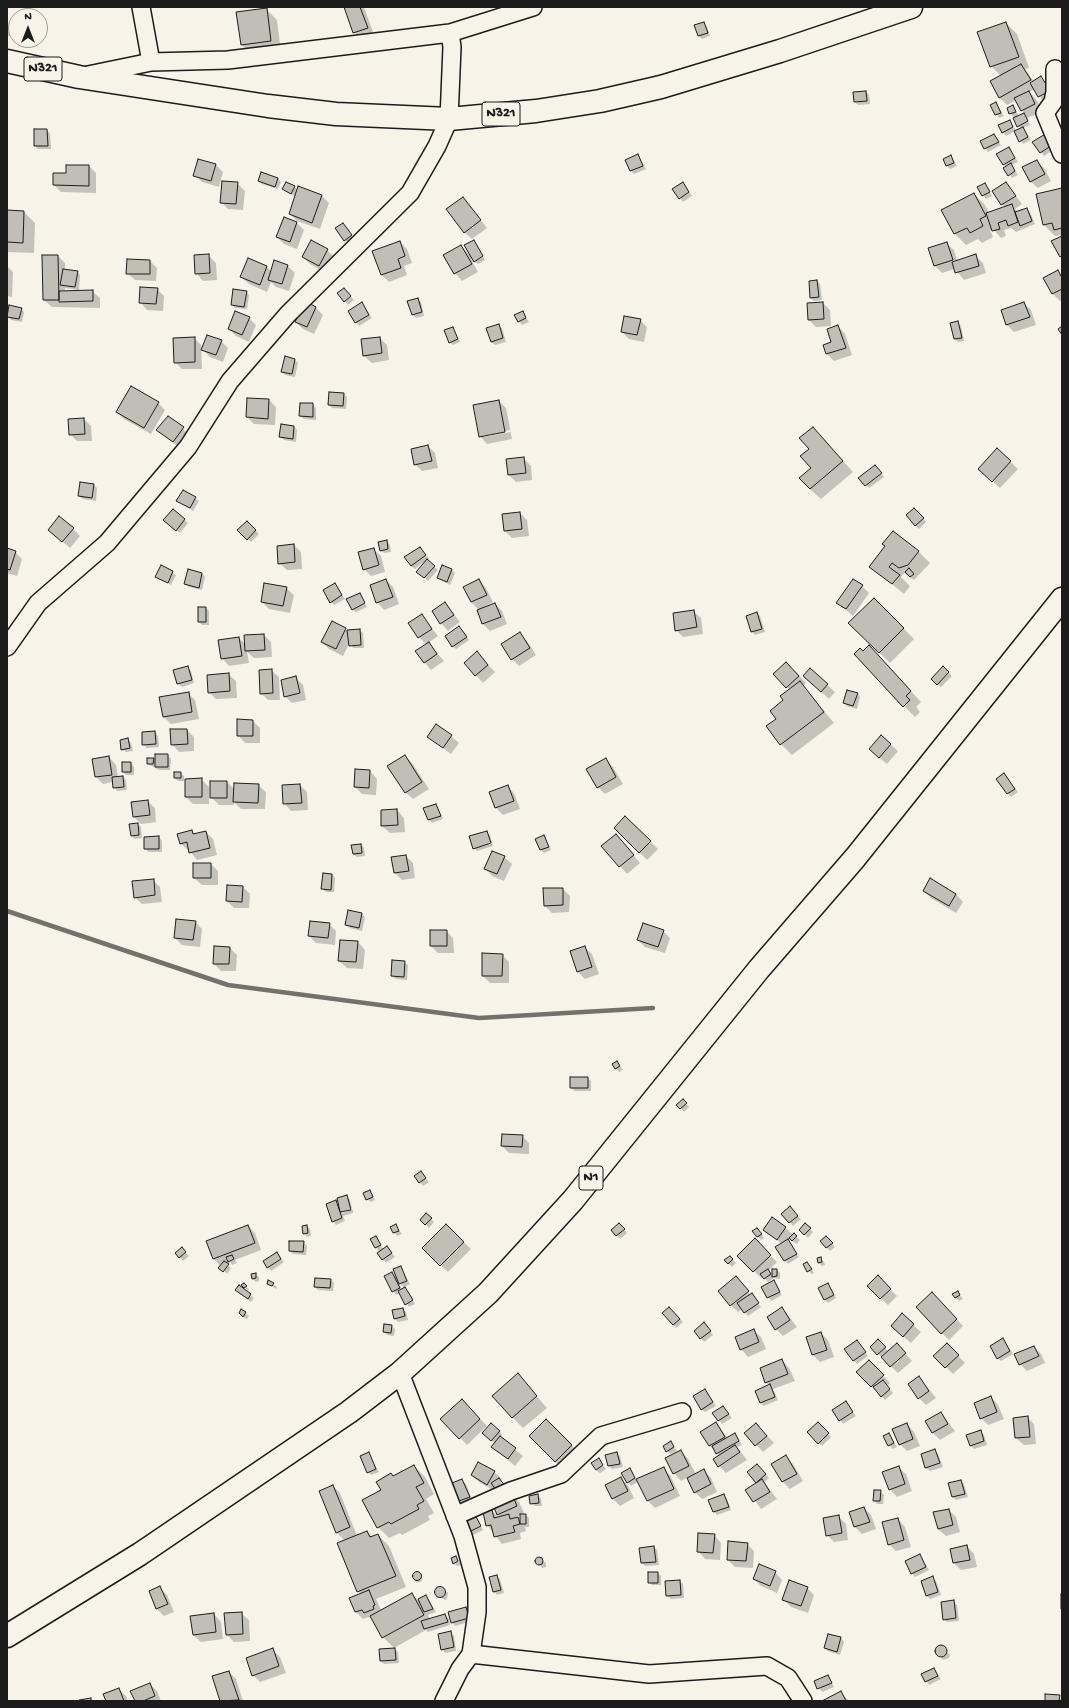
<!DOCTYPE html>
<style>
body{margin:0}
#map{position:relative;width:1069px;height:1708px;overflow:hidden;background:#f7f3e8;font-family:"Gochi Hand",sans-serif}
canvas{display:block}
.frame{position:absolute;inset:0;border:8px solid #1c1c1c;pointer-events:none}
.north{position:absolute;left:8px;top:8px;width:40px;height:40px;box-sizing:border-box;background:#f7f3e8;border:1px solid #9f9d96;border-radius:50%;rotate:0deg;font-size:11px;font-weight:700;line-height:16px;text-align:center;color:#1c1c1c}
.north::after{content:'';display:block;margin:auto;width:14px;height:18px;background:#1c1c1c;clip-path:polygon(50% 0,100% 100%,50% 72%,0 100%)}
</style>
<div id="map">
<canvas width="1069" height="1708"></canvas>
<div class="frame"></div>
<div class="north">N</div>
</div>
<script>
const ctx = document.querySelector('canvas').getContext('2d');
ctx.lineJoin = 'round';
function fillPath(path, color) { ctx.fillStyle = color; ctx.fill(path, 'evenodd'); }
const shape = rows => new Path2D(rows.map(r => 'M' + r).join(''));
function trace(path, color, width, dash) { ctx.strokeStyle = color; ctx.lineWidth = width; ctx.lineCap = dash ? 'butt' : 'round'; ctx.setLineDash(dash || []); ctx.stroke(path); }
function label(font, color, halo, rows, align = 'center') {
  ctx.font = font + ' "Gochi Hand",sans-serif'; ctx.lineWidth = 3.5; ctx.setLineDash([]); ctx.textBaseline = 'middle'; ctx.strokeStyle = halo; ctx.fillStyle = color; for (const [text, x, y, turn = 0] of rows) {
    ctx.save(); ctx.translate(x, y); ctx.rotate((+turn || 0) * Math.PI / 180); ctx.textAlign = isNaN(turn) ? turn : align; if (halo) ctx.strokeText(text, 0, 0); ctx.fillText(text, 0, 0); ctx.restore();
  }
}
const shadow = shape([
 [345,7,364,7,374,35,361,39,354,32],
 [266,9,277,20,281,52,253,56,242,45],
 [7,17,11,36,7,36],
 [704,23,707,27,710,36,702,39,699,36,696,26],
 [1006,23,1017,34,1029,68,1025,69,1034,82,1041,78,1052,94,1042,100,1035,89,1029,92,1036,99,1042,112,1027,118,1030,125,1023,128,1031,140,1023,144,1015,131,1006,136,1003,132,1010,121,1016,131,1021,129,1008,109,1013,106,1019,116,1024,113,1016,100,1007,105,1000,98,991,81,1001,76,991,66],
 [866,92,869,95,870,104,858,105,855,102],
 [996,103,1004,116,999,118,992,105],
 [47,130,50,134,51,149,38,149,35,146],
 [994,135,1001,145,988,152,981,142],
 [1034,142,1056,148,1044,156],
 [1009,148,1018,162,1011,165,1018,175,1012,178,1004,164],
 [638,155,646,169,634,174,631,171],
 [951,156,957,166,950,169,947,166],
 [1037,161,1044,168,1051,181,1038,188,1030,181],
 [216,165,223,172,219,187,202,182,195,175],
 [89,166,96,173,96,193,61,192,54,185,67,174],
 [262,173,278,178,281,182,278,189,262,184,259,181],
 [237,183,245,191,243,210,228,209,221,202],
 [683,183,692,196,683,202,680,198],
 [1006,183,1022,204,1015,209,1018,212,1027,209,1030,212,1035,224,1016,232,1011,228,1004,230,1006,236,1001,238,993,229,990,230,993,237,982,243,978,239,966,245,955,234,943,211,974,194,985,205,989,213,1005,208,993,192],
 [985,184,992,196,986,199,978,187],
 [294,187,298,190,322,196,329,203,320,229,297,221,290,214,296,197,283,189],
 [1062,189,1062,236,1060,235,1055,236,1044,225,1037,194],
 [463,198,487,228,472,239,464,232],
 [7,211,24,212,35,223,34,253,7,252],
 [284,218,297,223,304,230,297,249,284,244,277,237],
 [346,227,354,239,348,243,345,240],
 [473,241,485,260,478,264,471,259,478,272,462,281,455,273,461,246,470,255],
 [400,242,407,249,412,263,404,266,407,275,389,282,381,274],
 [946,243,954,250,957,261,975,256,983,263,986,273,964,280,955,269,942,273,935,266,929,249],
 [327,250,334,257,326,273,310,264,303,257],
 [58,256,65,263,65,270,77,272,80,275,79,290,65,288,65,292,92,291,100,298,100,308,52,307,44,300],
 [209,256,216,263,217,280,203,281,196,273],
 [249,260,267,267,271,271,288,266,295,273,289,291,276,287,271,282,267,292,249,284,241,277],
 [150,261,157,268,156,281,135,280,127,273],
 [7,266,13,272,12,297,7,296],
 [1058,272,1062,276,1062,300,1060,301,1053,294,1045,278],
 [817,281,820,284,822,300,814,301,811,298],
 [157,289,164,296,163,311,147,310,140,302],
 [246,292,249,295,247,309,235,308,232,304],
 [347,292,354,300,348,305,339,294],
 [417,299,421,302,424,316,416,318,412,314],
 [305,303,316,308,323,315,314,334,303,329,296,322],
 [823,303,830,310,831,326,816,327,809,320],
 [1024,303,1031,310,1036,325,1014,332,1007,325,1002,310],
 [362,304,372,318,359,326,356,322],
 [21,309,24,312,22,322,11,320,8,316],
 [522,312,529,322,522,325,515,315],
 [249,318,256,325,249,342,236,336,229,329],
 [640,320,647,327,644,342,629,339,622,332],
 [958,322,961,326,964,341,958,342,955,339,951,323],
 [498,325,502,328,506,342,495,345,491,342,487,328],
 [838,326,845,334,852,355,834,361,827,354,824,345,832,343],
 [452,328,460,342,453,345,450,342],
 [194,338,201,345,202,369,182,369,175,362],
 [380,338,387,345,389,360,372,363,364,356],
 [221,341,228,348,223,362,210,357,203,350],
 [286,357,295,360,298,363,295,377,285,375,282,371],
 [344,394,347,397,346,409,332,408,329,405],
 [269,400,276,407,275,425,254,424,247,417],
 [499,401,506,408,512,439,487,444,480,436],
 [510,430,511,432,484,437,484,435],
 [158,403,165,410,151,434,124,419,117,412],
 [313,404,316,408,316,420,304,419,300,416],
 [168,417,190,435,181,449,158,430],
 [84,419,91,426,92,441,77,441,70,434],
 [282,425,294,426,297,430,296,442,284,440,280,437],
 [813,428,853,472,821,499,810,489,812,469,810,449],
 [428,446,435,453,438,468,422,471,415,464],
 [997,449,1018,469,1000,488,986,476],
 [523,458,531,466,532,480,516,482,509,475],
 [878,470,884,477,869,488,866,485],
 [81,483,94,485,97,488,96,501,83,499,79,496],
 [183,491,199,501,193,511,178,501],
 [914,509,926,522,919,529,907,516],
 [173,510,188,523,180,533,168,524],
 [520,513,527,520,529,536,512,538,505,531],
 [247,522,259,534,251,542,239,530],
 [73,529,80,536,70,548,49,530],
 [893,532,919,552,930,563,914,580,904,573,901,577,910,586,904,594,871,567,886,547],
 [387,541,390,545,391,552,384,553,381,550],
 [294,545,301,552,302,569,287,570,279,563],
 [7,549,15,552,22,559,17,576,7,573],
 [373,549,381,556,385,572,371,576,364,569],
 [423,551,429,559,427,560,438,570,428,581,421,575,425,561,415,569,411,566],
 [162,567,176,575,171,585,157,577],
 [452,570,455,573,450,585,438,578],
 [188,571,202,573,205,577,202,590,189,587,185,584],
 [386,580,393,587,399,604,384,610,377,602],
 [479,580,486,588,493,602,486,606,486,607,495,604,502,611,507,624,490,631,483,624,478,610,479,610,471,602,464,587],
 [335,584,345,599,334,605,331,602],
 [862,586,869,593,853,616,838,603],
 [286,588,294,595,290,613,269,609,262,602],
 [359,594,367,607,356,612,352,609],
 [874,599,914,639,890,663,849,623],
 [445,603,460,622,448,631,441,623],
 [199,608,206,608,209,611,209,625,202,625,199,622],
 [693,611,701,618,703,634,683,637,676,630],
 [757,613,760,616,765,632,755,635,752,632,747,616],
 [422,616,438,636,428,643,444,661,431,670,416,652,427,645,419,637],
 [459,627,469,640,456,649,453,646],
 [345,629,348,631,359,630,363,633,364,648,353,648,350,642,343,656,329,649,322,642],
 [520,634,527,641,536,655,519,666,512,659],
 [264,635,271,642,272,657,254,658,247,652,249,663,229,666,222,658,239,638,246,645],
 [863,652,880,658,921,702,916,707,920,712,915,717,904,706],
 [477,653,495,672,483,683,465,663],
 [187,667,191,671,194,683,182,687,178,684,175,671],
 [943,667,952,676,941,687,932,679],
 [271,670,279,677,280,700,268,700,261,693],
 [794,670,806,683,803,686,834,723,792,755,781,744,778,719,790,690,775,674],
 [810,670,835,692,829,699,804,676],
 [228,674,236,681,237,698,216,699,209,692],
 [296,678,303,685,306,700,292,703,285,696],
 [188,693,195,700,199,719,171,724,164,717],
 [857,694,860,697,857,709,847,706,844,703],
 [253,721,260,728,260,743,245,743,238,735],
 [187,730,194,737,194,751,179,752,172,744],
 [155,732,158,736,159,747,147,748,143,744],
 [451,736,459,743,451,754,428,737],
 [881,736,898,751,887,764,877,756],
 [128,739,131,743,133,751,126,752,122,749],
 [167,755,171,759,170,770,159,770,148,764,153,759,156,762],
 [405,756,412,763,429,789,413,799,405,792],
 [109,757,116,765,118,777,123,777,126,780,127,790,117,791,114,787,113,782,103,784,96,777,93,760],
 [606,760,613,767,623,784,605,794,598,787],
 [131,763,134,767,134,775,126,775,123,772],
 [356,770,370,771,377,779,376,795,362,794,355,787],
 [175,773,180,773,184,776,184,781,178,781,175,778],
 [1007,778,1018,792,1011,797,997,779],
 [201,779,209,787,209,804,193,804,186,797],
 [211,782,227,782,235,790,258,785,266,792,265,809,241,809,234,802,234,805,219,805,211,797],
 [300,785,307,792,308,810,291,811,284,803],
 [507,786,514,793,520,809,503,815,496,808,490,792],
 [147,801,155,808,156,822,141,824,134,817,132,803],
 [436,805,443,819,432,823,429,820],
 [397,810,404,818,405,832,390,833,382,826],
 [625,817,658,849,647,860,615,828],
 [137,824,141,827,142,838,135,839,132,836],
 [192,831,195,835,206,832,213,839,217,855,197,860,189,850,188,850,180,843],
 [486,832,490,835,493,846,477,851,474,848],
 [616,835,640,863,627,874,603,846],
 [544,836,551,850,544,853,541,850],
 [159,837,162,841,162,852,149,852,145,849],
 [361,845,364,848,365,856,357,857,353,854],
 [406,856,413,863,415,878,402,880,395,873],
 [504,857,512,864,504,881,492,876,485,868],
 [211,864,218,871,218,885,202,885,194,878],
 [332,874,335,878,334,892,326,892,322,888],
 [153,880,160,887,162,902,142,904,135,897],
 [243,887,250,894,249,908,234,908,227,901],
 [544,889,563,889,570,896,569,912,552,913,545,906],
 [924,891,956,894,963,902,956,913,931,898],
 [349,911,362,914,365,917,362,931,350,928,346,925],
 [195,922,202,929,200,947,182,945,175,938],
 [329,924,336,931,335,945,316,943,309,936],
 [446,931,453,938,454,953,438,953,431,946],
 [663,931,670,938,665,953,645,947,638,940],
 [358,942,365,950,363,969,347,968,339,961],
 [584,947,592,954,599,974,585,979,578,972,571,952],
 [230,948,237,955,236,971,221,971,214,964],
 [502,955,509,962,509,983,490,983,483,976],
 [404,962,408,965,407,980,396,979,392,976],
 [617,1062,623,1070,619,1072,613,1064],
 [587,1078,591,1081,591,1091,575,1091,571,1088],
 [683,1100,689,1107,684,1112,678,1105],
 [522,1136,529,1143,529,1154,509,1153,502,1146],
 [421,1173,429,1182,423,1186,416,1176],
 [370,1192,375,1200,371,1202,367,1199],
 [347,1196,350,1200,352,1208,342,1211,342,1213,353,1210,353,1213,343,1216,345,1221,336,1225,333,1221,335,1201,340,1206],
 [793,1211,801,1219,793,1226,790,1222],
 [426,1214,434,1222,429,1228,421,1220],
 [446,1225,471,1249,448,1272,423,1248],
 [248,1226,255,1233,261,1250,235,1260,237,1263,232,1265,230,1262,226,1264,231,1268,227,1274,214,1259],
 [307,1226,310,1229,311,1236,307,1237,304,1233],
 [396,1226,402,1234,397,1236,394,1232],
 [623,1228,627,1233,620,1239,613,1230],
 [785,1228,800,1240,796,1244,790,1238,788,1241,799,1257,788,1264,777,1247,782,1244,764,1230],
 [810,1229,813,1232,808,1238,804,1234],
 [754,1231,760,1232,764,1238,761,1240],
 [376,1237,383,1249,387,1247,395,1257,386,1263,376,1247],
 [826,1237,835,1247,830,1251,821,1241],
 [755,1240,777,1262,768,1271,773,1275,777,1270,780,1273,780,1279,774,1278,768,1282,763,1276,761,1278,739,1256],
 [303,1242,307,1246,306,1255,293,1254,290,1251],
 [182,1249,189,1256,183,1261,176,1253],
 [276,1253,284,1262,271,1271,268,1267],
 [730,1257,736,1263,732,1267,726,1261],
 [820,1258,824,1262,825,1265,822,1266,819,1263],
 [807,1263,810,1266,814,1273,812,1274,808,1271],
 [400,1267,410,1284,404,1287,398,1282,402,1290,405,1288,408,1292,415,1304,409,1307,400,1293,396,1295,393,1291,392,1273,399,1280],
 [255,1274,259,1277,259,1281,256,1282,253,1279],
 [878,1277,897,1296,888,1305,868,1286],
 [736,1278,761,1307,748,1316,742,1309,738,1312,731,1305],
 [331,1280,334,1283,333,1291,318,1290,315,1287],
 [773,1282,782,1295,771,1301,762,1287],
 [244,1284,249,1290,248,1291,243,1285],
 [268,1284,273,1284,277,1287,276,1289],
 [827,1284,836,1298,828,1303,825,1300],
 [239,1287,254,1298,251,1302,236,1290],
 [957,1292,963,1299,959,1301,953,1294],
 [932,1294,963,1326,949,1340,942,1333],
 [782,1308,797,1327,783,1336,776,1329],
 [403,1309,406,1312,408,1320,398,1322,394,1318],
 [242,1311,249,1316,247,1319,243,1317],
 [673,1311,683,1322,676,1328,673,1324],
 [902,1315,921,1332,911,1343,899,1333],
 [392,1326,395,1329,394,1336,387,1335,384,1332],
 [707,1327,713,1335,704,1342,695,1331],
 [753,1330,761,1337,766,1349,748,1357,741,1349],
 [821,1333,828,1340,834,1357,820,1362,813,1355],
 [1003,1339,1013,1354,1001,1361,998,1358],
 [878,1341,889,1352,904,1352,912,1361,898,1373,871,1347],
 [947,1344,965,1363,953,1374,946,1367],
 [860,1345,868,1356,857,1364,845,1350],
 [1034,1347,1041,1354,1045,1363,1027,1371,1020,1364],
 [782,1360,789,1368,795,1381,773,1389,778,1400,764,1406,761,1403,769,1385,766,1382],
 [869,1361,890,1383,887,1386,893,1393,885,1400,858,1372],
 [518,1375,547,1408,523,1428,512,1417],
 [919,1377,936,1398,926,1405,919,1398],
 [705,1390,716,1406,705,1412,702,1409],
 [991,1397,998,1405,1004,1419,988,1425,981,1418],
 [462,1400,487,1426,467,1445,442,1419],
 [846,1403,856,1416,843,1424,834,1411],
 [723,1407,732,1418,722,1424,714,1413],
 [941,1413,955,1431,940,1440,933,1433,927,1422],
 [1027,1417,1034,1424,1036,1444,1024,1445,1016,1438],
 [546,1420,579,1453,562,1469,530,1436],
 [716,1423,728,1438,734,1434,738,1438,742,1445,737,1447,747,1460,726,1473,719,1466,720,1456,710,1446,701,1432],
 [818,1423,831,1437,822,1446,808,1432],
 [907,1424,914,1432,920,1446,907,1451,900,1444],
 [499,1431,502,1435,500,1437,523,1456,515,1466,493,1447,495,1444,487,1436],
 [763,1431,774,1443,763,1452,745,1433],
 [980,1431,984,1435,987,1445,974,1449,970,1445],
 [889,1434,897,1447,892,1449,884,1436],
 [670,1442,677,1451,670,1454,667,1451],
 [681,1451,688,1459,696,1474,703,1470,711,1478,717,1492,702,1499,695,1492,688,1477,681,1481,674,1473],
 [935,1451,938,1454,943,1467,930,1471,926,1468],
 [368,1453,379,1472,371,1475,368,1472],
 [616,1453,620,1456,623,1467,612,1469,609,1466],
 [786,1457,793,1464,803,1481,790,1489,783,1482],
 [598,1460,606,1469,600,1473,596,1470],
 [479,1463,494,1472,502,1479,495,1491,479,1482,472,1475],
 [414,1466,425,1477,434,1494,426,1499,434,1513,428,1516,430,1520,402,1535,400,1533,389,1538,378,1527,363,1500,382,1490,393,1477],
 [898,1467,906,1474,912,1491,897,1497,890,1489],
 [663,1468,670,1475,680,1496,655,1508,648,1501,639,1481,631,1486,628,1482,630,1469,637,1480],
 [761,1468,769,1478,764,1482,777,1499,761,1509,747,1490,758,1483,748,1473],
 [621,1478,628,1486,634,1498,620,1506,612,1498],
 [462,1480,466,1484,472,1500,463,1504,460,1501],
 [961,1481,964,1484,968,1497,956,1500,953,1497],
 [333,1486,340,1493,357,1536,367,1532,372,1537,378,1535,389,1546,406,1587,376,1599,381,1610,411,1594,418,1600,426,1596,429,1600,436,1612,428,1615,430,1620,445,1615,449,1619,450,1625,428,1632,426,1630,394,1648,398,1652,399,1663,384,1664,381,1661,395,1649,383,1637,373,1620,369,1617,363,1619,356,1612,351,1598,361,1594,358,1591,345,1541,337,1533,320,1491],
 [880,1491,884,1495,883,1504,877,1504,874,1500],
 [512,1495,519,1502,525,1515,529,1518,529,1527,525,1527,526,1531,520,1533,521,1539,502,1544,487,1525,492,1511,500,1519,493,1503],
 [521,1515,521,1522,516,1517],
 [538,1495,541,1499,542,1506,535,1506,531,1503],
 [724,1495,727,1499,731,1510,717,1515,714,1512,710,1501],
 [864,1508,871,1515,876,1529,862,1534,855,1527],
 [949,1510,956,1517,960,1532,946,1536,938,1529],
 [474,1514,483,1530,471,1536,462,1520],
 [838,1516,846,1524,848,1540,834,1542,827,1535],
 [898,1519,905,1527,911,1547,896,1551,889,1544],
 [714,1535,721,1543,720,1560,705,1559,698,1551],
 [747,1544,754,1551,753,1568,735,1567,728,1560],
 [967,1546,974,1554,977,1567,961,1570,954,1563,951,1550],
 [654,1547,657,1550,659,1565,645,1566,642,1563],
 [920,1556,929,1570,915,1577,912,1573],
 [456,1557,461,1565,457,1566,454,1563],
 [539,1558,546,1563,546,1567,542,1568,539,1564,536,1561],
 [775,1572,782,1580,777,1593,761,1586,754,1579],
 [657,1573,661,1576,661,1585,652,1585,649,1582],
 '413.5 1578a4.5 4.5 0 1 1 9 0a4.5 4.5 0 1 1-9 0Z',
 [496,1576,500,1579,504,1593,497,1595,494,1592],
 [932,1578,936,1581,941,1595,930,1599,927,1596,922,1582],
 [679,1581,683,1584,684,1598,671,1599,667,1596,666,1582],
 [160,1588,167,1595,174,1612,164,1616,157,1609,150,1592],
 [442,1588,448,1593,447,1599,445,1600,436,1594,437,1589],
 [807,1588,814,1595,808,1613,791,1607,784,1600],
 [953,1601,957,1605,959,1621,947,1622,944,1619],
 [466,1608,469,1611,472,1621,455,1626,452,1622],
 [241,1613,249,1620,250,1641,234,1642,227,1635],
 [214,1614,221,1622,223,1639,201,1642,193,1635],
 [450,1632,454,1636,456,1651,445,1653,442,1649],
 [828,1635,841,1638,844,1642,840,1655,828,1651,825,1648],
 [942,1647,950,1655,949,1658,943,1660,936,1651,937,1649],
 [273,1650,280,1657,286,1673,260,1682,253,1675],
 [934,1669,941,1679,929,1685,923,1675],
 [229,1672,236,1679,243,1701,221,1701,213,1677],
 [828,1676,834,1687,822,1692,815,1682],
 [150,1684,157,1691,161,1701,136,1701],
 [119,1689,126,1696,128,1701,107,1701],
 [841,1692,849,1701,824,1701],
 [1059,1696,1062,1701,1046,1701]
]);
const stream = shape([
 [7,911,228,985,479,1018,653,1008]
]);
const building = shape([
 [344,7,360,7,368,28,353,33,344,7],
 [267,8,271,41,241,45,236,12,267,8],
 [704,22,708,33,698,36,694,25,704,22],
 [1006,22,1019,57,990,67,977,32,1006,22],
 [1021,64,1031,80,999,98,990,81,1021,64],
 [1041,76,1050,91,1038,97,1030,83,1041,76],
 [866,91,867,101,854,102,853,92,866,91],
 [1029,91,1035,104,1021,111,1014,98,1029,91],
 [996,102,1001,113,995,115,990,105,996,102],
 [1013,105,1016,112,1009,114,1007,108,1013,105],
 [1024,113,1028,121,1017,127,1013,118,1024,113],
 [1010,120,1013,127,1002,133,998,125,1010,120],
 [1023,127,1028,137,1019,142,1014,131,1023,127],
 [34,129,47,129,48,146,34,146,34,129],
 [1047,133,1054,144,1040,153,1032,142,1047,133],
 [994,134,999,142,984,149,980,141,994,134],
 [1009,147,1015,158,1003,165,996,154,1009,147],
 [638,154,643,166,630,171,625,160,638,154],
 [951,155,954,163,946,166,943,159,951,155],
 [198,159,216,164,211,181,193,176,198,159],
 [1037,160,1045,174,1030,182,1022,167,1037,160],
 [1011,163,1015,171,1008,176,1003,168,1011,163],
 [66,165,89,165,89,186,53,185,53,173,66,173,66,165],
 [261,172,278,178,275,187,258,181,261,172],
 [222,181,238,182,236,204,220,203,222,181],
 [286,182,295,186,291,194,282,189,286,182],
 [683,182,689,192,679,199,672,189,683,182],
 [1006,182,1016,196,1001,205,992,191,1006,182],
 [985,183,990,192,982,196,977,187,985,183],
 [298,186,322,195,312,223,289,214,298,186],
 [1062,188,1062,228,1054,230,1052,223,1043,225,1036,194,1062,188],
 [974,193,986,216,980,219,983,226,970,233,967,228,954,234,941,210,974,193],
 [463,197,481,220,464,233,446,209,463,197],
 [1012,204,1018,222,1008,226,1006,220,998,223,1000,229,992,231,986,213,1012,204],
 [1027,208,1032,221,1020,226,1015,212,1027,208],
 [7,210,24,211,23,243,7,242,7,210],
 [284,217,297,222,290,242,276,237,284,217],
 [343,223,352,235,344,241,335,228,343,223],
 [1062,236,1062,256,1060,257,1051,241,1062,236],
 [311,240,328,249,319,266,302,257,311,240],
 [474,240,483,256,474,262,464,245,474,240],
 [400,241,405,256,398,259,401,268,381,275,372,251,400,241],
 [947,242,953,260,934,266,928,248,947,242],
 [461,245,472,264,454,274,443,255,461,245],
 [209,254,210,273,195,274,194,255,209,254],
 [976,254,979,266,955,273,952,262,976,254],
 [42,255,58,255,59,300,43,300,42,255],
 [248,258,267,266,260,285,240,277,248,258],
 [127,259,150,260,150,274,126,274,127,259],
 [274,260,288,265,282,284,268,280,274,260],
 [63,269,78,271,75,287,60,285,63,269],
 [1058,270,1062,278,1062,289,1052,294,1043,278,1058,270],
 [817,280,819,297,810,298,809,281,817,280],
 [140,287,158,288,156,304,139,303,140,287],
 [344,288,351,296,344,302,337,293,344,288],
 [233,289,247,291,244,307,231,305,233,289],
 [93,290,93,301,59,302,59,291,93,290],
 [418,298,422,312,412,315,407,301,418,298],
 [305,301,316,307,307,327,295,322,305,301],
 [362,302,369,315,355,323,348,311,362,302],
 [823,302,824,319,808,320,807,303,823,302],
 [1024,302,1030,317,1006,325,1001,310,1024,302],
 [9,305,22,308,19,319,7,317,9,305],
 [235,311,250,317,242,335,228,329,235,311],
 [523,311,526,318,518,322,514,315,523,311],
 [624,316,641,319,637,335,621,332,624,316],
 [958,321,962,338,954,339,950,323,958,321],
 [499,324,503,338,491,342,486,328,499,324],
 [838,325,846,348,826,354,823,345,831,342,827,329,838,325],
 [1062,326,1062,335,1058,329,1062,326],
 [453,327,458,339,449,343,444,330,453,327],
 [207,335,222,340,216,355,201,350,207,335],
 [195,337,195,362,174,363,173,338,195,337],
 [380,337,382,353,363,356,361,339,380,337],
 [285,356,295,359,292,374,281,372,285,356],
 [131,386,159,402,144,428,116,412,131,386],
 [329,392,344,393,343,406,328,405,329,392],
 [247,398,269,399,268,419,246,417,247,398],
 [499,400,505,432,479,437,473,405,499,400],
 [300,403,313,403,313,417,299,416,300,403],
 [168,416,184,427,173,442,156,430,168,416],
 [84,418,85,434,69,435,68,419,84,418],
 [281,424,294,426,293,439,279,437,281,424],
 [813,427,843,461,810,489,799,478,811,468,800,456,809,449,799,438,813,427],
 [428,445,432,461,414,465,411,449,428,445],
 [997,448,1011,461,992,482,978,469,997,448],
 [524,457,526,473,508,475,506,459,524,457],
 [875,465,882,473,865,486,858,478,875,465],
 [80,482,94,484,92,498,78,496,80,482],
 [183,490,196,497,190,508,176,501,183,490],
 [914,508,924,518,915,526,906,515,914,508],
 [173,509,185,519,176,531,163,520,173,509],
 [520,512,522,529,504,531,502,514,520,512],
 [59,516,74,528,62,542,48,530,59,516],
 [247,521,256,530,247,540,237,530,247,521],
 [893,531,919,551,908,565,899,568,892,563,889,567,900,575,892,584,869,567,885,546,882,544,893,531],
 [387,540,388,549,380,551,378,542,387,540],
 [294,544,295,562,278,564,277,546,294,544],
 [420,547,426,555,411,566,404,557,420,547],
 [7,548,16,551,10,570,7,569,7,548],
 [374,548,379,565,363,570,358,552,374,548],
 [427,559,435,566,424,578,416,572,427,559],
 [161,565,173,571,168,583,155,577,161,565],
 [442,565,452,569,447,582,437,578,442,565],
 [909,568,914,574,910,577,905,572,909,568],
 [188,569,202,573,199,588,184,584,188,569],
 [386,579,393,597,376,603,370,585,386,579],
 [479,579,487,595,471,602,463,587,479,579],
 [853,579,863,585,846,609,836,603,853,579],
 [264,583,287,587,283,606,261,602,264,583],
 [335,583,342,595,330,603,323,590,335,583],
 [360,593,365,603,352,610,346,599,360,593],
 [874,598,904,628,879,653,848,623,874,598],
 [445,602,454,615,440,624,432,611,445,602],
 [495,603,501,617,482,624,477,610,495,603],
 [198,607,206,607,206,622,198,622,198,607],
 [694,610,697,627,675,631,673,613,694,610],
 [757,612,762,629,751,632,746,616,757,612],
 [422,614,432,629,418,638,408,623,422,614],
 [332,621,346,628,336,649,321,642,332,621],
 [459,626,467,637,452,647,445,636,459,626],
 [360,629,361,645,349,646,347,630,360,629],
 [520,632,530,648,511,660,501,644,520,632],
 [264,634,265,650,245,651,244,635,264,634],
 [239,637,242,656,221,659,218,640,239,637],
 [429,642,437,654,424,663,415,651,429,642],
 [869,645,911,691,906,696,910,700,903,707,854,654,860,648,863,651,869,645],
 [477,651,488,665,475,676,464,663,477,651],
 [786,662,799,676,786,688,773,674,786,662],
 [188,666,192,680,177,684,173,670,188,666],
 [943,666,949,672,937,685,931,679,943,666],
 [810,668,828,684,821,692,803,676,810,668],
 [272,669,273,693,260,694,259,670,272,669],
 [229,673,230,691,208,693,207,675,229,673],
 [296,676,300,693,284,697,281,680,296,676],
 [800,681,824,712,780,745,766,726,776,719,770,711,783,700,780,696,800,681],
 [847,690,858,693,853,706,843,703,847,690],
 [189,692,192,712,163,717,159,697,189,692],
 [237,719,253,720,253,736,237,736,237,719],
 [436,724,452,735,443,748,427,737,436,724],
 [170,729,187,729,188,744,171,745,170,729],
 [155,731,156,744,142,745,142,732,155,731],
 [881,735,891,744,879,758,869,749,881,735],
 [128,738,130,748,121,750,120,740,128,738],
 [155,754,168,754,168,767,155,767,155,754],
 [405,755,422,782,405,793,387,766,405,755],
 [109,756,112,775,95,777,92,759,109,756],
 [147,758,154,758,153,764,147,764,147,758],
 [606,758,616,777,597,788,586,769,606,758],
 [122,762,131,762,131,772,122,772,122,762],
 [355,769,370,770,369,788,354,787,355,769],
 [174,772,181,772,181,778,174,778,174,772],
 [1004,773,1015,789,1007,794,996,779,1004,773],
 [123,776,124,787,113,788,112,777,123,776],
 [202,778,202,797,185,797,185,779,202,778],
 [210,781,227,781,227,798,210,798,210,781],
 [234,783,259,784,258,803,233,802,234,783],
 [300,784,302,803,283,804,282,785,300,784],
 [508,785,514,801,495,808,489,792,508,785],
 [148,800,150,815,133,817,131,802,148,800],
 [436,804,441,816,428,820,423,808,436,804],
 [397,809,398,825,381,826,381,810,397,809],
 [625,816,651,841,639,853,614,828,625,816],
 [138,823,139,835,131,836,129,824,138,823],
 [192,830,193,834,206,831,210,848,189,853,187,842,180,844,177,834,192,830],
 [487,831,491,843,473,849,469,836,487,831],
 [616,834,634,855,619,867,601,846,616,834],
 [544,835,549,847,540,850,535,839,544,835],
 [159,836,159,849,144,849,144,837,159,836],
 [361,844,362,853,353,854,351,845,361,844],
 [492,851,505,856,497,874,484,869,492,851],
 [406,855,409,871,394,873,391,857,406,855],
 [193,863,211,863,211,878,193,878,193,863],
 [323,873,332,874,331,890,321,889,323,873],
 [930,878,956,894,949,906,923,891,930,878],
 [154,879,155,895,134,898,132,881,154,879],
 [227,885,243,886,242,902,226,901,227,885],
 [543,888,563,888,563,905,544,906,543,888],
 [348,910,362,913,359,928,345,925,348,910],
 [176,919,196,921,193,940,174,938,176,919],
 [310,921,330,923,328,938,308,936,310,921],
 [643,923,664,930,658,947,637,940,643,923],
 [430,930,447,930,447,946,430,946,430,930],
 [340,940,358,941,356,962,338,961,340,940],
 [214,946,230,947,229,964,213,964,214,946],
 [585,946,592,967,577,972,570,951,585,946],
 [482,953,503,954,502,976,482,976,482,953],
 [392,960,405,961,404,977,391,976,392,960],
 [617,1061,620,1066,615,1069,612,1064,617,1061],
 [570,1077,588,1077,588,1088,570,1088,570,1077],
 [683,1099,687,1103,680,1109,676,1105,683,1099],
 [502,1134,523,1135,522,1147,501,1146,502,1134],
 [421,1171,426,1178,419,1183,414,1176,421,1171],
 [370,1190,373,1197,366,1200,363,1193,370,1190],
 [347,1195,351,1210,340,1212,337,1198,347,1195],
 [336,1200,342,1218,332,1222,326,1204,336,1200],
 [790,1206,798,1216,789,1223,781,1214,790,1206],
 [426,1213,432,1218,425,1225,420,1220,426,1213],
 [772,1217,786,1227,777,1240,763,1230,772,1217],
 [619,1223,625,1229,616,1236,611,1230,619,1223],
 [805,1223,811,1228,804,1235,799,1230,805,1223],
 [396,1224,399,1231,393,1233,390,1227,396,1224],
 [446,1224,464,1242,440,1266,422,1248,446,1224],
 [248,1225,255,1243,213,1259,206,1241,248,1225],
 [307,1225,308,1233,303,1234,302,1226,307,1225],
 [757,1228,762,1234,757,1237,752,1231,757,1228],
 [794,1233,797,1236,792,1241,789,1238,794,1233],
 [376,1236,381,1245,375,1248,370,1239,376,1236],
 [826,1236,833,1243,826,1248,820,1241,826,1236],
 [755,1238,771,1255,753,1272,737,1256,755,1238],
 [788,1239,797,1254,784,1261,775,1247,788,1239],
 [289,1241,304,1241,303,1252,289,1251,289,1241],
 [387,1246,392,1253,382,1260,377,1253,387,1246],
 [182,1247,186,1252,179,1258,175,1253,182,1247],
 [277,1252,281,1259,267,1268,263,1261,277,1252],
 [232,1255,234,1259,228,1262,226,1257,232,1255],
 [730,1256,733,1259,728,1264,724,1260,730,1256],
 [821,1257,822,1262,818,1263,817,1258,821,1257],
 [224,1261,229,1264,223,1272,218,1268,224,1261],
 [807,1262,812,1269,807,1272,803,1264,807,1262],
 [401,1266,407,1281,399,1284,393,1269,401,1266],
 [768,1269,771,1274,764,1279,760,1274,768,1269],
 [772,1269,777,1269,777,1276,772,1277,772,1269],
 [392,1272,400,1288,392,1292,384,1276,392,1272],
 [256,1273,256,1278,252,1279,251,1274,256,1273],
 [878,1275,891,1289,880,1299,867,1286,878,1275],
 [736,1276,749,1291,730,1306,718,1291,736,1276],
 [315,1278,331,1279,330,1288,314,1287,315,1278],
 [268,1280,274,1283,272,1286,267,1284,268,1280],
 [774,1280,780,1292,767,1298,761,1287,774,1280],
 [244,1283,247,1286,244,1288,241,1285,244,1283],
 [828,1283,834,1295,824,1300,818,1288,828,1283],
 [239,1285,251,1294,248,1299,235,1290,239,1285],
 [405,1287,413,1300,405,1305,398,1291,405,1287],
 [958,1291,960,1295,955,1298,952,1294,958,1291],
 [932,1292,957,1319,941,1334,916,1307,932,1292],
 [752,1293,759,1303,744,1313,737,1303,752,1293],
 [669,1307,680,1319,673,1325,662,1313,669,1307],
 [782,1307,790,1320,775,1330,767,1317,782,1307],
 [403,1308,405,1316,394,1319,392,1310,403,1308],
 [241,1309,246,1312,243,1317,239,1313,241,1309],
 [902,1313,914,1324,903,1337,891,1326,902,1313],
 [704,1322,711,1331,700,1339,694,1331,704,1322],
 [384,1324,392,1325,391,1333,383,1332,384,1324],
 [754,1329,759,1342,740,1350,735,1337,754,1329],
 [821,1332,827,1350,812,1355,806,1337,821,1332],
 [1003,1338,1010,1351,997,1359,990,1346,1003,1338],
 [878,1339,886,1347,877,1355,870,1347,878,1339],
 [857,1340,866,1352,853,1361,844,1349,857,1340],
 [897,1343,906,1353,890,1367,881,1357,897,1343],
 [947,1343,959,1355,945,1368,933,1356,947,1343],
 [1034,1346,1039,1356,1019,1365,1014,1354,1034,1346],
 [782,1359,788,1374,765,1383,760,1368,782,1359],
 [869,1360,884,1375,871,1387,856,1372,869,1360],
 [518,1373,537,1396,512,1418,492,1396,518,1373],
 [919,1376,929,1391,918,1399,908,1384,919,1376],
 [883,1380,890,1389,881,1397,873,1387,883,1380],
 [770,1384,775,1397,760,1403,755,1391,770,1384],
 [705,1389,713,1402,701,1410,693,1396,705,1389],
 [991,1396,997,1412,980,1419,974,1403,991,1396],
 [462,1399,480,1419,459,1439,440,1419,462,1399],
 [846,1401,853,1412,839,1421,832,1410,846,1401],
 [723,1406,729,1414,718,1421,712,1413,723,1406],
 [941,1412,948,1424,932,1433,925,1421,941,1412],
 [1028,1416,1030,1437,1015,1438,1013,1418,1028,1416],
 [546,1419,572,1445,555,1462,529,1436,546,1419],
 [716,1422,725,1437,709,1446,700,1432,716,1422],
 [818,1422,829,1433,818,1444,807,1432,818,1422],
 [491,1423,500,1431,491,1441,482,1433,491,1423],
 [756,1423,767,1436,755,1446,744,1433,756,1423],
 [907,1423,913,1439,899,1445,892,1429,907,1423],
 [981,1430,984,1441,970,1446,966,1435,981,1430],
 [735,1433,739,1441,716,1454,712,1446,735,1433],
 [889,1433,894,1443,888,1446,883,1436,889,1433],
 [500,1436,516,1448,508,1459,491,1447,500,1436],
 [671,1441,674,1447,666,1452,663,1446,671,1441],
 [735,1445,740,1452,718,1467,713,1459,735,1445],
 [935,1449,940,1463,925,1468,921,1454,935,1449],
 [681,1450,689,1466,673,1474,665,1458,681,1450],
 [369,1452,376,1469,367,1473,360,1456,369,1452],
 [617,1452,620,1464,608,1466,605,1455,617,1452],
 [786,1455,797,1474,782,1482,771,1464,786,1455],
 [599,1458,603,1465,596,1470,591,1463,599,1458],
 [478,1462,495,1471,487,1485,471,1475,478,1462],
 [757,1464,766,1474,756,1483,747,1472,757,1464],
 [414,1465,424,1483,416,1487,424,1501,417,1505,419,1509,391,1524,389,1522,377,1528,362,1500,381,1490,376,1482,391,1473,393,1476,414,1465],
 [899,1466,905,1484,889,1490,882,1472,899,1466],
 [664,1467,674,1489,647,1501,636,1479,664,1467],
 [630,1468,635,1478,627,1483,621,1473,630,1468],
 [704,1469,711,1484,694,1493,687,1478,704,1469],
 [621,1477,628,1491,612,1499,605,1485,621,1477],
 [499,1478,506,1487,498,1493,491,1483,499,1478],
 [462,1479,470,1497,459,1501,452,1483,462,1479],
 [762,1479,770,1492,753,1502,745,1490,762,1479],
 [961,1480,965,1494,952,1497,948,1483,961,1480],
 [333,1485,350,1527,336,1533,319,1491,333,1485],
 [874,1490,881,1490,880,1501,873,1501,874,1490],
 [512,1494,517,1506,497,1515,492,1502,512,1494],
 [538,1494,539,1503,530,1504,529,1496,538,1494],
 [724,1494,729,1507,713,1512,708,1500,724,1494],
 [864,1507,870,1522,854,1527,849,1512,864,1507],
 [949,1509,953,1525,938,1529,933,1512,949,1509],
 [492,1510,494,1518,509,1514,510,1519,518,1517,520,1524,513,1526,515,1532,494,1537,491,1525,486,1526,483,1512,492,1510],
 [474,1513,481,1526,467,1533,460,1520,474,1513],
 [520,1514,526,1514,526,1524,520,1524,520,1514],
 [839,1515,842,1533,826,1536,823,1518,839,1515],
 [898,1518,904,1540,888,1545,882,1522,898,1518],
 [367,1531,370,1537,378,1534,396,1576,357,1592,337,1543,367,1531],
 [698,1533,715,1534,713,1553,697,1552,698,1533],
 [728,1541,748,1543,746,1561,727,1560,728,1541],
 [967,1545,970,1560,953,1563,950,1549,967,1545],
 [654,1546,656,1562,641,1563,639,1548,654,1546],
 [920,1554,926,1567,911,1574,905,1561,920,1554],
 [456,1556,458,1561,453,1564,451,1558,456,1556],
 '535 1561a4 4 0 1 1 8 0a4 4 0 1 1-8 0Z',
 [759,1564,776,1571,770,1586,753,1579,759,1564],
 '412.5 1576a4.5 4.5 0 1 1 9 0a4.5 4.5 0 1 1-9 0Z',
 [648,1572,658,1572,658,1583,648,1583,648,1572],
 [497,1575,501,1590,493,1592,489,1577,497,1575],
 [933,1576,938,1592,926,1596,921,1581,933,1576],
 [680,1580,681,1595,666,1596,665,1581,680,1580],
 [789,1580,808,1587,801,1606,782,1600,789,1580],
 [160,1586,168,1604,156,1609,149,1591,160,1586],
 '434.5 1592a5.5 5.5 0 1 1 11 0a5.5 5.5 0 1 1-11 0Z',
 [369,1590,375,1605,373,1606,374,1609,364,1613,362,1610,355,1612,349,1598,369,1590],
 [412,1593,424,1615,382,1638,370,1616,412,1593],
 [1061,1594,1062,1594,1062,1609,1061,1609,1061,1594],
 [426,1595,433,1609,424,1612,418,1599,426,1595],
 [954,1600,956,1618,943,1620,941,1602,954,1600],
 [466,1607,469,1618,451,1623,448,1612,466,1607],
 [242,1612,243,1634,226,1635,224,1613,242,1612],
 [214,1613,216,1632,193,1635,190,1616,214,1613],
 [445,1614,448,1622,424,1629,421,1621,445,1614],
 [451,1631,454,1647,441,1650,438,1634,451,1631],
 [828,1634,841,1637,837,1652,824,1648,828,1634],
 '935 1651a6 6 0 1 1 12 0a6 6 0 1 1-12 0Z',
 [273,1648,279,1666,252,1676,246,1658,273,1648],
 [395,1648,396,1660,380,1661,379,1649,395,1648],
 [934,1668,938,1676,925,1682,921,1674,934,1668],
 [229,1671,239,1700,220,1701,212,1676,229,1671],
 [828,1675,832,1683,817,1689,814,1681,828,1675],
 [150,1683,155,1696,143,1701,135,1701,130,1691,150,1683],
 [119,1688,124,1701,106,1701,103,1694,119,1688],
 [841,1691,846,1701,822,1701,841,1691],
 [1045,1694,1060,1695,1059,1701,1045,1701,1045,1694],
 [91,1698,91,1701,79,1701,79,1700,91,1698]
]);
const street = shape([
 [141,7,151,62],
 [1055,69,1055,92,1053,102,1045,113,1062,154],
 [88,75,151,62,228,60,450,33,533,7],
 [7,647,38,603,107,543,188,447,230,381,288,314,410,193,437,146,449,119,452,47,450,33],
 [400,1373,463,1536,477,1587,477,1612,471,1654,649,1674,767,1666,788,1678,803,1701],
 [455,1516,511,1491,561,1474,601,1436,682,1412],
 [444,1701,460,1669,471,1654]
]);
const primary = shape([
 [7,61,79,77,268,106,336,114,449,119,536,111,600,101,661,87,780,51,911,7]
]);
const highway = shape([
 [7,1636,140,1554,349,1412,400,1373,488,1293,573,1200,759,969,855,858,1062,599]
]);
const shields = [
 [43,69,38],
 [501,114,38],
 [591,1178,24]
];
const shieldNames = [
 ["N321",43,69],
 ["N321",501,114],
 ["N1",591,1178]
];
fillPath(shadow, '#0003');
trace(stream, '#72716c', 4.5);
fillPath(building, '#c0beb5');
trace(building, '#1c1c1c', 1);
trace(street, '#1c1c1c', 20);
trace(primary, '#1c1c1c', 25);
trace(highway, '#1c1c1c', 25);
trace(street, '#f7f3e8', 17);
trace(primary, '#f7f3e8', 22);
trace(highway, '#f7f3e8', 22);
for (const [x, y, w] of shields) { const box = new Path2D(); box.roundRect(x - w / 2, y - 12, w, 24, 3); ctx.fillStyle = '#f7f3e8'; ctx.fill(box); trace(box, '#1c1c1c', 1); }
label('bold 14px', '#1c1c1c', null, shieldNames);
</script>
